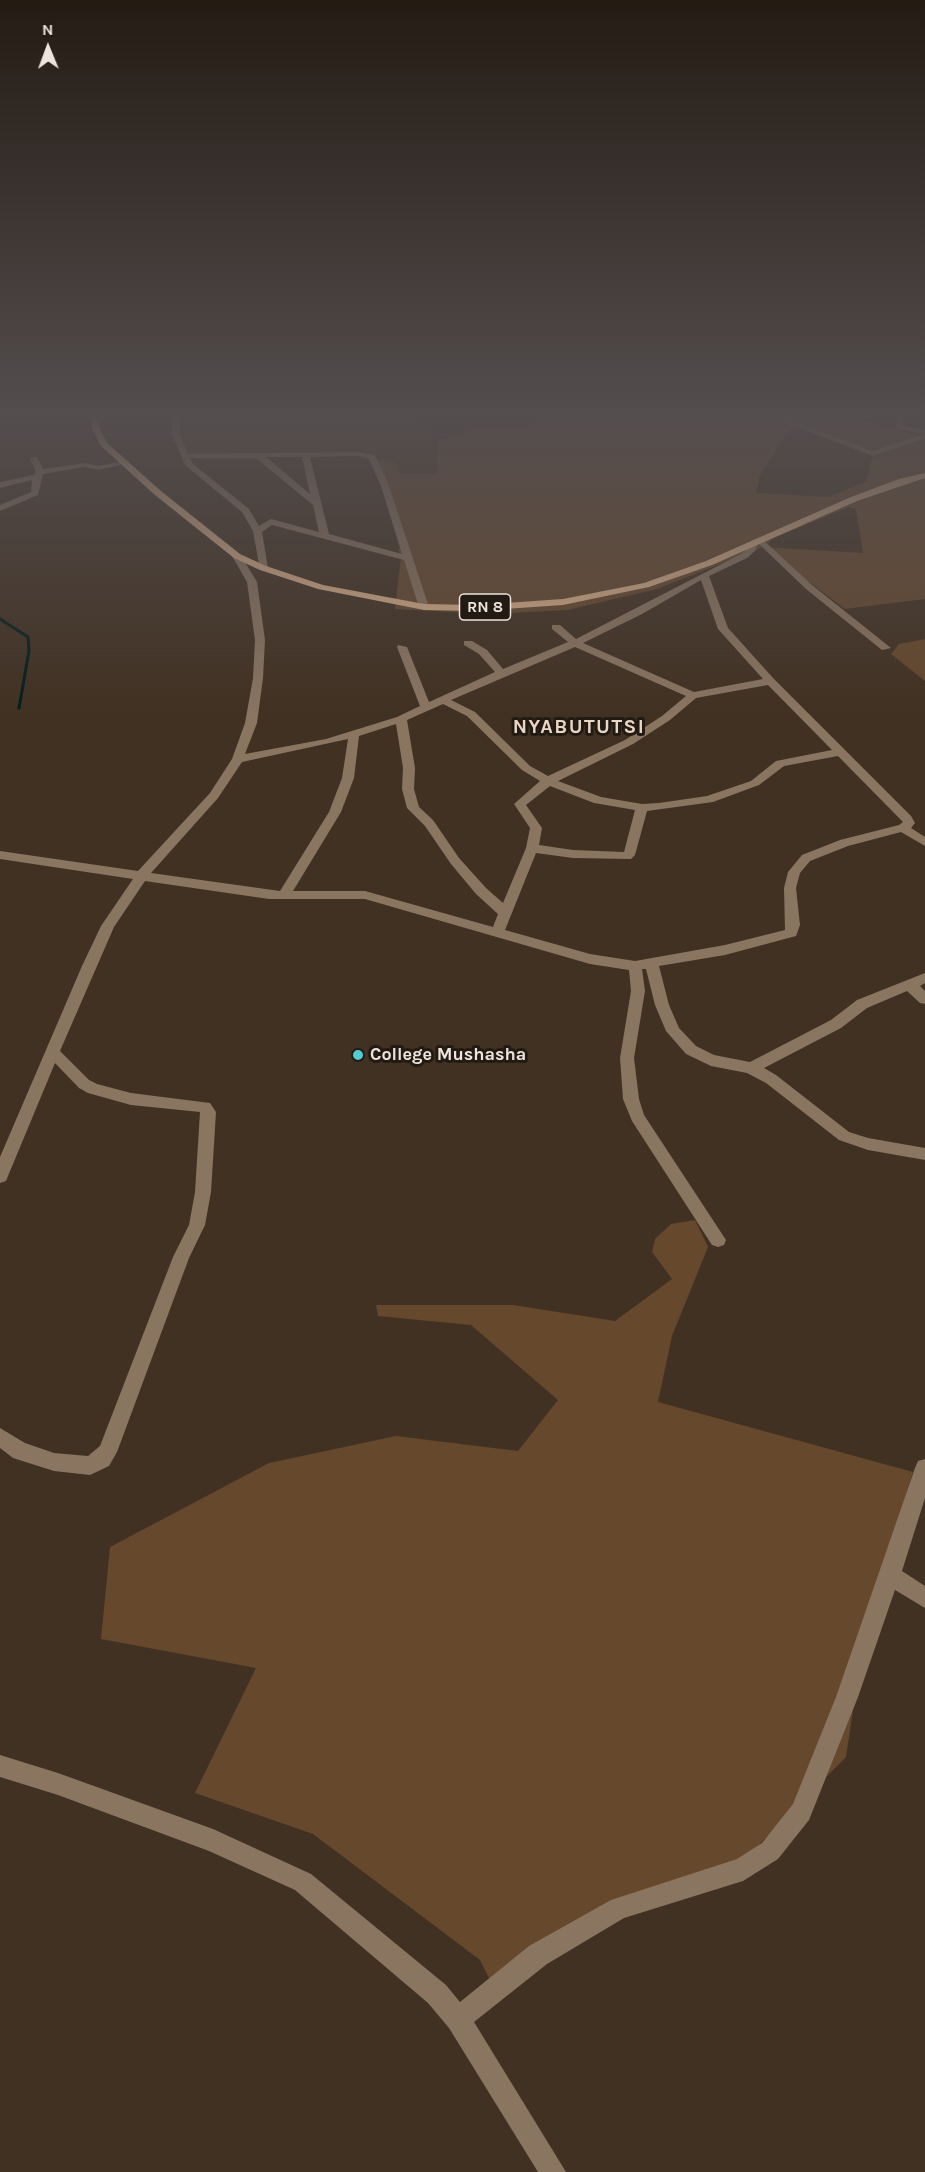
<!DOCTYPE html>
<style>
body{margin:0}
#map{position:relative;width:925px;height:2172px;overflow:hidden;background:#413122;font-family:Karla,sans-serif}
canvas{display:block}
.north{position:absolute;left:18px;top:18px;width:60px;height:60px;-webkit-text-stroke:4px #221b14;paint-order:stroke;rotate:359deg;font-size:16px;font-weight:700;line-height:24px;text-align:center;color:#efe4db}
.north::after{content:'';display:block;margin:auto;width:21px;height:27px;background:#efe4db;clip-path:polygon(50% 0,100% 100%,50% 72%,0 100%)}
</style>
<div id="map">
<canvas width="925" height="2172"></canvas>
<div class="north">N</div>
</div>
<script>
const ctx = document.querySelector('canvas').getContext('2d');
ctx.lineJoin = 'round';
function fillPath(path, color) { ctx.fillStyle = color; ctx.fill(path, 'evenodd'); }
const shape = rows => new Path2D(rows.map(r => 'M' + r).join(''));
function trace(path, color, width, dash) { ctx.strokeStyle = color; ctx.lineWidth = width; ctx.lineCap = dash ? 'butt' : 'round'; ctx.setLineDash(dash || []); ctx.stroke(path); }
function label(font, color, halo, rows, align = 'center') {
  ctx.font = font + ' Karla,sans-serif'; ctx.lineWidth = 6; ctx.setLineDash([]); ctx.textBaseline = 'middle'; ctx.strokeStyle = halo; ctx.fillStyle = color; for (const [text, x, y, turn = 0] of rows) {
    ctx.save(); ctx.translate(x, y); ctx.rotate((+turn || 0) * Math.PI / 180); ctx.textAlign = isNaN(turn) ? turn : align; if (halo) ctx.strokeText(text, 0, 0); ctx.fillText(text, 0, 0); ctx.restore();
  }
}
const built = shape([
 [184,413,409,413,436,436,438,474,399,474,398,464,369,453,187,455,180,438]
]);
const green = shape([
 [551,413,837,413,917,436,869,454,794,424,760,475,756,493,829,497,866,481,872,457,925,440,925,599,845,609,763,547,657,589,567,610,488,614,395,609,401,557,398,549,408,544,378,461,385,459,398,464,400,474,437,474,437,442,476,427,517,430],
 [849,507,856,509,863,553,764,547,774,538],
 [925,639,925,681,891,654,899,644],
 [695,1220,708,1247,672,1336,658,1402,913,1472,865,1631,846,1757,741,1863,612,1903,492,1984,480,1960,313,1834,195,1793,256,1668,101,1639,110,1547,269,1463,396,1436,518,1451,558,1400,471,1325,378,1316,376,1305,513,1305,615,1321,672,1279,652,1252,655,1239,671,1224]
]);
const stream = shape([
 [0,619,28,637,29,651,19,708]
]);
const minor = shape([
 [177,413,185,413,180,425,180,434,188,454,357,452,375,455,389,486,429,607,427,609,419,607,404,560,272,525,262,532,268,568,260,570,253,531,242,512,185,465,172,434,172,425,177,413],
 [357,456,369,459,381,486,402,554,329,534,310,457,357,456],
 [266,457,302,457,310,494,266,457],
 [190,458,256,458,313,505,319,532,271,519,259,526,249,509,193,464,190,458],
 [761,413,771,413,873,451,924,434,895,428,897,419,893,413,901,413,905,419,902,425,925,430,925,439,873,456,761,413],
 [34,457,37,457,43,469,85,463,99,466,123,461,127,463,99,470,85,467,43,474,38,495,0,511,0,505,31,492,32,480,0,488,0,482,34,475,36,472,30,459,34,457],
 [760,537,812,585,891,648,882,650,806,589,758,543,755,551,747,558,709,576,728,628,774,679,911,816,915,823,911,828,925,837,925,846,901,832,848,846,810,861,800,873,796,888,800,925,796,936,725,955,659,966,669,1005,679,1028,696,1046,714,1055,750,1062,831,1020,857,1000,925,973,925,983,920,986,925,991,925,1004,920,1003,907,991,867,1008,841,1028,764,1068,776,1075,849,1132,868,1138,925,1148,925,1160,868,1150,839,1140,766,1083,747,1073,711,1066,686,1054,666,1031,655,1005,646,969,642,969,645,991,634,1058,639,1099,644,1115,726,1240,724,1245,718,1247,712,1245,632,1121,623,1099,620,1058,631,991,629,970,590,964,365,899,269,899,145,881,114,927,60,1051,89,1080,97,1084,131,1093,210,1103,216,1112,211,1192,205,1225,189,1258,117,1452,109,1466,90,1475,54,1471,13,1458,0,1448,0,1428,25,1443,54,1453,88,1456,100,1446,173,1257,189,1225,195,1192,200,1112,131,1105,88,1093,79,1088,55,1063,8,1176,6,1181,0,1183,0,1157,82,966,101,926,133,879,0,859,0,851,138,871,210,793,232,759,245,723,253,678,255,640,247,582,232,556,234,554,240,554,257,582,265,640,263,678,257,723,245,754,326,739,397,717,420,706,397,647,398,645,407,647,429,702,495,672,479,654,464,645,464,641,472,641,487,650,503,669,568,642,552,629,552,625,560,625,576,639,741,554,748,548,751,541,760,537],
 [701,580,718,629,763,679,694,692,583,643,642,614,701,580],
 [575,647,686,696,662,716,625,740,548,776,530,766,475,712,451,700,575,647],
 [768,685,832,750,776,761,751,781,707,796,659,803,642,804,601,797,558,781,633,744,670,720,696,698,768,685],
 [443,704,467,716,522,770,540,781,514,804,530,828,526,848,503,903,486,888,459,858,433,820,419,807,414,789,415,768,407,720,443,704],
 [396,724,403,768,402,789,407,808,425,826,451,864,476,894,498,914,493,927,365,891,293,891,341,812,354,778,359,736,396,724],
 [348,739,342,778,329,812,280,891,151,873,218,798,242,762,348,739],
 [838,756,903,822,899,825,840,840,802,855,788,872,784,888,785,930,725,945,635,961,590,954,505,930,536,853,573,858,631,859,635,855,647,811,713,802,759,785,784,766,838,756],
 [550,786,594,803,635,810,624,852,573,850,539,845,542,828,526,805,550,786],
 [925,1459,925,1498,902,1571,925,1586,925,1608,895,1590,858,1697,809,1820,778,1859,743,1881,624,1918,547,1964,474,2022,566,2172,538,2172,449,2028,428,2003,295,1890,209,1851,58,1795,0,1777,0,1755,58,1773,213,1829,311,1874,446,1985,460,2002,529,1946,611,1900,737,1859,762,1843,793,1804,836,1697,915,1468,918,1461,925,1459]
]);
const major = shape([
 [91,413,99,413,100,429,107,443,161,491,240,554,266,566,323,585,424,604,476,605,563,599,644,583,706,561,851,497,899,479,925,473,925,478,857,501,712,565,649,587,563,605,476,611,424,610,318,589,260,570,234,558,155,495,101,446,92,429,91,413]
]);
const markers = [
 [358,1055,6,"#51ccd3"]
];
const shields = [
 [485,607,51]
];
const shieldNames = [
 ["RN 8",485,607]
];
const poiNames = [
 ["College Mushasha",370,1055]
];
const farDistrictnames = [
 ["NYABUTUTSI",579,727]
];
fillPath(built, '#4f3925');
fillPath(green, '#66482c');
trace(stream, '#011d1e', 3);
fillPath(minor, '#8a7561');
fillPath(major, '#deb38b');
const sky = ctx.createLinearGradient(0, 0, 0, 717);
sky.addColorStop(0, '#241b13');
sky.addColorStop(0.58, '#544e4f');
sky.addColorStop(1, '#544e4f00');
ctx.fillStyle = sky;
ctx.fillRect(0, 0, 925, 717);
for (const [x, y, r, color] of markers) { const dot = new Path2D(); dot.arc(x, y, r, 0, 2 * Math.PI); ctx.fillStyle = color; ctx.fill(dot); trace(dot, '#221b14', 2); }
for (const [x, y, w] of shields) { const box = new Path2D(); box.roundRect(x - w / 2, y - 13, w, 26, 4.5); ctx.fillStyle = '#221b14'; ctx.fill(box); trace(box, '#efe4db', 1.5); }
label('bold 16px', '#efe4db', null, shieldNames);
label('bold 18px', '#efe4db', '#221b14', poiNames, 'left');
ctx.letterSpacing = '1.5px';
label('bold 20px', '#ebd6c4', '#221b14', farDistrictnames);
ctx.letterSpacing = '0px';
</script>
